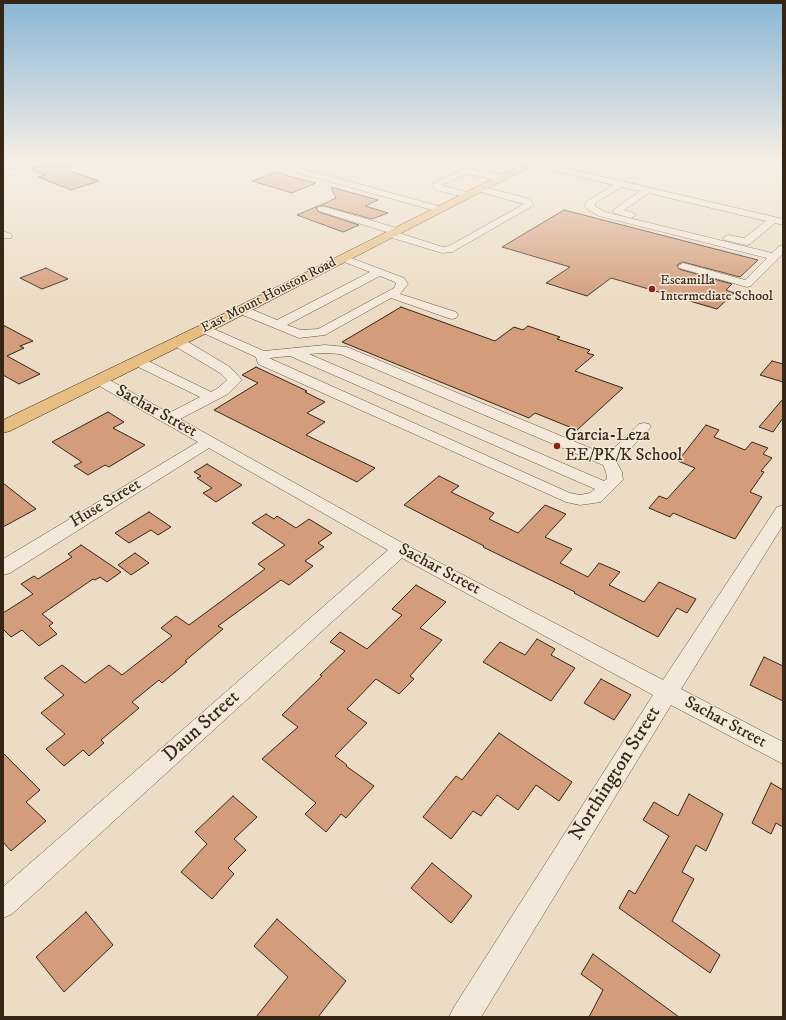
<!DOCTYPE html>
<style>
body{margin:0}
#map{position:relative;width:786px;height:1020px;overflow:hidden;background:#eddcc5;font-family:"IM FELL DW Pica",serif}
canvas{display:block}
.frame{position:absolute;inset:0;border:4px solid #352616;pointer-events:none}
</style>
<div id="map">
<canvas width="786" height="1020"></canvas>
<div class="frame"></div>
</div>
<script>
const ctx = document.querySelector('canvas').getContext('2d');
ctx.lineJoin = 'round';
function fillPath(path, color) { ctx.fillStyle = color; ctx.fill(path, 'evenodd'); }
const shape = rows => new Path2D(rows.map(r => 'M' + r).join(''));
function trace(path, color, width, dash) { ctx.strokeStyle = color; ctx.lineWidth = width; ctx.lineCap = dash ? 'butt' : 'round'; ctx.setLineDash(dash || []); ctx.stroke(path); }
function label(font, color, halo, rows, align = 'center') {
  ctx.font = font + ' "IM FELL DW Pica",serif'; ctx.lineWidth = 3; ctx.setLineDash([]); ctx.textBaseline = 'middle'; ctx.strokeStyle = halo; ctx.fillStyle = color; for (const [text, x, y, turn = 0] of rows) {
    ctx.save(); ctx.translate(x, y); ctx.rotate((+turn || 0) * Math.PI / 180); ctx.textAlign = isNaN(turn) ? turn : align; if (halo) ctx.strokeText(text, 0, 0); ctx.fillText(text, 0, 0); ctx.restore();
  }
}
const building = shape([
 [51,162,69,162,70,171,99,181,71,190,38,177,46,175,31,170,51,162],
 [276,172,292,177,316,183,292,193,252,181,276,172],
 [331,187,378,200,365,206,388,213,372,219,325,206,319,206,336,198,331,187],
 [318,206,316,209,319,212,359,225,343,232,297,215,318,206],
 [564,210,758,260,740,277,683,262,677,265,679,269,732,284,726,290,734,293,717,309,611,278,587,296,546,283,570,267,502,247,564,210],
 [46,268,68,279,42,289,20,278,46,268],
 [401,307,495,341,514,327,523,330,528,326,560,337,557,339,590,350,587,353,594,355,575,371,623,388,577,430,535,413,529,418,342,342,401,307],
 [3,325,33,341,20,346,24,348,7,356,40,374,19,384,3,375,3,325],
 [772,361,783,364,783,382,760,375,772,361],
 [256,367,307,391,305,392,325,402,307,413,325,422,306,435,375,468,357,482,214,410,258,383,242,375,256,367],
 [783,399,783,418,773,432,759,427,783,399],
 [108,412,124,422,113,428,145,445,109,467,105,465,88,475,74,466,82,462,52,442,108,412],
 [706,425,719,430,714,437,745,450,752,442,768,448,763,454,772,458,761,471,764,472,750,492,762,497,735,539,673,513,670,517,649,508,659,496,667,499,695,468,678,461,706,425],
 [207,464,242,485,216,502,203,493,212,488,197,478,201,476,194,472,207,464],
 [439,476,459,486,451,492,494,513,489,519,518,533,545,505,566,514,545,537,572,549,560,563,588,577,599,563,620,572,609,585,644,602,659,582,696,599,687,613,677,608,658,637,574,593,575,592,483,547,484,546,404,505,439,476],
 [3,483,36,509,3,527,3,483],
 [149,512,171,527,158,535,151,530,129,543,115,533,149,512],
 [266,514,274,519,277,516,296,528,309,519,332,533,318,543,324,547,305,561,313,566,289,585,281,580,218,626,223,629,185,661,187,662,162,683,159,680,132,702,139,708,101,740,104,743,89,756,83,750,64,766,46,749,65,734,41,713,64,695,44,678,62,665,85,683,109,665,122,675,172,636,161,628,176,616,189,625,265,569,258,564,285,545,252,523,266,514],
 [81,545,121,572,107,582,100,577,95,580,93,579,42,614,53,623,49,626,57,634,39,646,22,630,11,637,3,629,3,613,33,594,21,584,34,576,38,579,72,557,68,554,81,545],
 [135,553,149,563,131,575,118,565,135,553],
 [416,585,446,602,420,628,442,640,410,676,414,679,399,694,376,679,347,709,367,723,335,756,347,765,346,766,374,786,346,818,341,814,326,832,305,814,316,803,262,759,298,727,282,715,322,676,320,675,345,651,330,642,340,632,367,649,402,615,392,609,416,585],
 [537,639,555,649,551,655,575,668,551,701,483,662,500,642,525,655,537,639],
 [764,657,783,666,783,701,750,685,764,657],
 [601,679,631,695,614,720,584,703,601,679],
 [499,733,572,782,559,801,536,785,518,810,497,795,481,816,473,811,451,839,423,817,456,776,462,780,499,733],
 [3,753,40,790,26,802,46,821,11,851,3,842,3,753],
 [771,783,783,790,783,827,776,823,771,834,752,823,771,783],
 [689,794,723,814,706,851,696,845,682,872,694,879,672,921,720,955,710,973,619,908,629,890,635,894,669,836,643,820,654,802,678,816,689,794],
 [233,796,257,817,234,839,246,850,228,868,234,874,212,899,181,872,207,844,195,832,233,796],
 [432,863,472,896,451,923,411,888,432,863],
 [86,912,113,945,64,992,36,957,86,912],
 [277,919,346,981,318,1017,256,1017,288,977,254,946,277,919],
 [593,954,679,1017,589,1017,603,990,581,974,593,954]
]);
const minor = shape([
 [37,162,50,162,3,178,3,172,37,162],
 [265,162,279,162,442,207,444,209,442,211,436,211,266,164,265,162],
 [529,162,540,162,783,219,783,225,775,223,750,244,746,245,724,240,723,238,728,235,744,238,766,221,649,193,624,210,634,213,636,215,631,218,614,213,612,211,640,191,622,187,595,203,595,206,605,212,772,253,779,246,783,245,783,254,751,286,747,287,679,268,678,266,683,263,745,280,767,258,599,216,587,209,585,207,586,202,613,185,530,165,529,162],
 [466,168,503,175,507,178,503,181,467,174,441,185,471,193,473,195,468,198,436,190,432,184,466,168],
 [480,186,530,199,534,205,452,252,442,253,386,236,385,234,387,232,319,211,317,209,319,207,325,207,400,229,401,231,399,233,443,247,449,246,524,204,477,191,475,189,480,186],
 [3,231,11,234,12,236,11,238,3,238,3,231],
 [343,255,404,278,408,284,400,294,456,312,458,315,456,318,452,319,448,318,391,298,325,335,299,338,238,313,236,310,238,307,242,306,246,307,277,320,370,272,339,260,338,258,339,256,343,255],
 [380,276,395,282,396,284,394,288,318,329,301,330,287,325,380,276],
 [205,325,264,351,325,345,347,347,607,455,639,424,644,423,649,424,651,427,617,463,622,472,623,480,601,502,580,505,566,502,258,364,256,357,201,332,199,329,201,326,205,325],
 [325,353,340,354,603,465,606,472,607,479,604,481,309,354,325,353],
 [290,356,595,489,590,493,580,495,570,493,269,358,290,356],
 [178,338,183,339,230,367,242,380,228,394,180,419,406,545,663,680,777,507,783,505,783,525,681,689,783,742,783,764,671,705,481,1017,449,1017,454,1007,653,695,402,558,12,914,3,918,3,887,388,550,209,448,10,573,3,575,3,559,198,442,94,383,92,380,94,377,99,376,104,377,169,413,200,397,132,364,130,361,132,358,142,358,211,392,218,388,227,380,220,373,173,345,172,342,173,339,178,338]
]);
const major = shape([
 [526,162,539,162,225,324,10,431,3,433,3,420,215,318,526,162]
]);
const markers = [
 [652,289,4,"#8f2418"],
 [557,446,4,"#8f2418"]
];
const farPoinames = [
 ["Escamilla",660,281],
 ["Intermediate School",660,297]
];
const farStreetnames = [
 ["East Mount Houston Road",269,296,-27]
];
const streetNames = [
 ["Sachar Street",156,412,29],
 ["Huse Street",106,504,-31],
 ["Sachar Street",439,570,28],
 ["Sachar Street",725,723,28]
];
const poiNames = [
 ["Garcia-Leza",565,436],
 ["EE/PK/K School",565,456]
];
const nearStreetnames = [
 ["Daun Street",202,727,-42],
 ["Northington Street",616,774,-58]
];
fillPath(building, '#d39c7a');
trace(building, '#352616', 1);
trace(minor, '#635442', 1);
trace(major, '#352616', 1);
fillPath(minor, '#f3e8d9');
fillPath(major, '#e6be82');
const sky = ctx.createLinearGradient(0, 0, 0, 305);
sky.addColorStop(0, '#89b6d6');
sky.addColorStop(0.53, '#f7efe5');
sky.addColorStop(1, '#f7efe500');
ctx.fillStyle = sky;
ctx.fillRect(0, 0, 786, 305);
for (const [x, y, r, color] of markers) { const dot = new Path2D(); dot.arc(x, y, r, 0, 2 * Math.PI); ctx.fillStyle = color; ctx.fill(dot); trace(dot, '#f3e8d9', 1.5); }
label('14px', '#352616', '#f3e8d9', farPoinames, 'left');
label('14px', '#352616', '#f3e8d9', farStreetnames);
label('17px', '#352616', '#f3e8d9', streetNames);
label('17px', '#352616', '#f3e8d9', poiNames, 'left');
label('20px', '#352616', '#f3e8d9', nearStreetnames);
</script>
